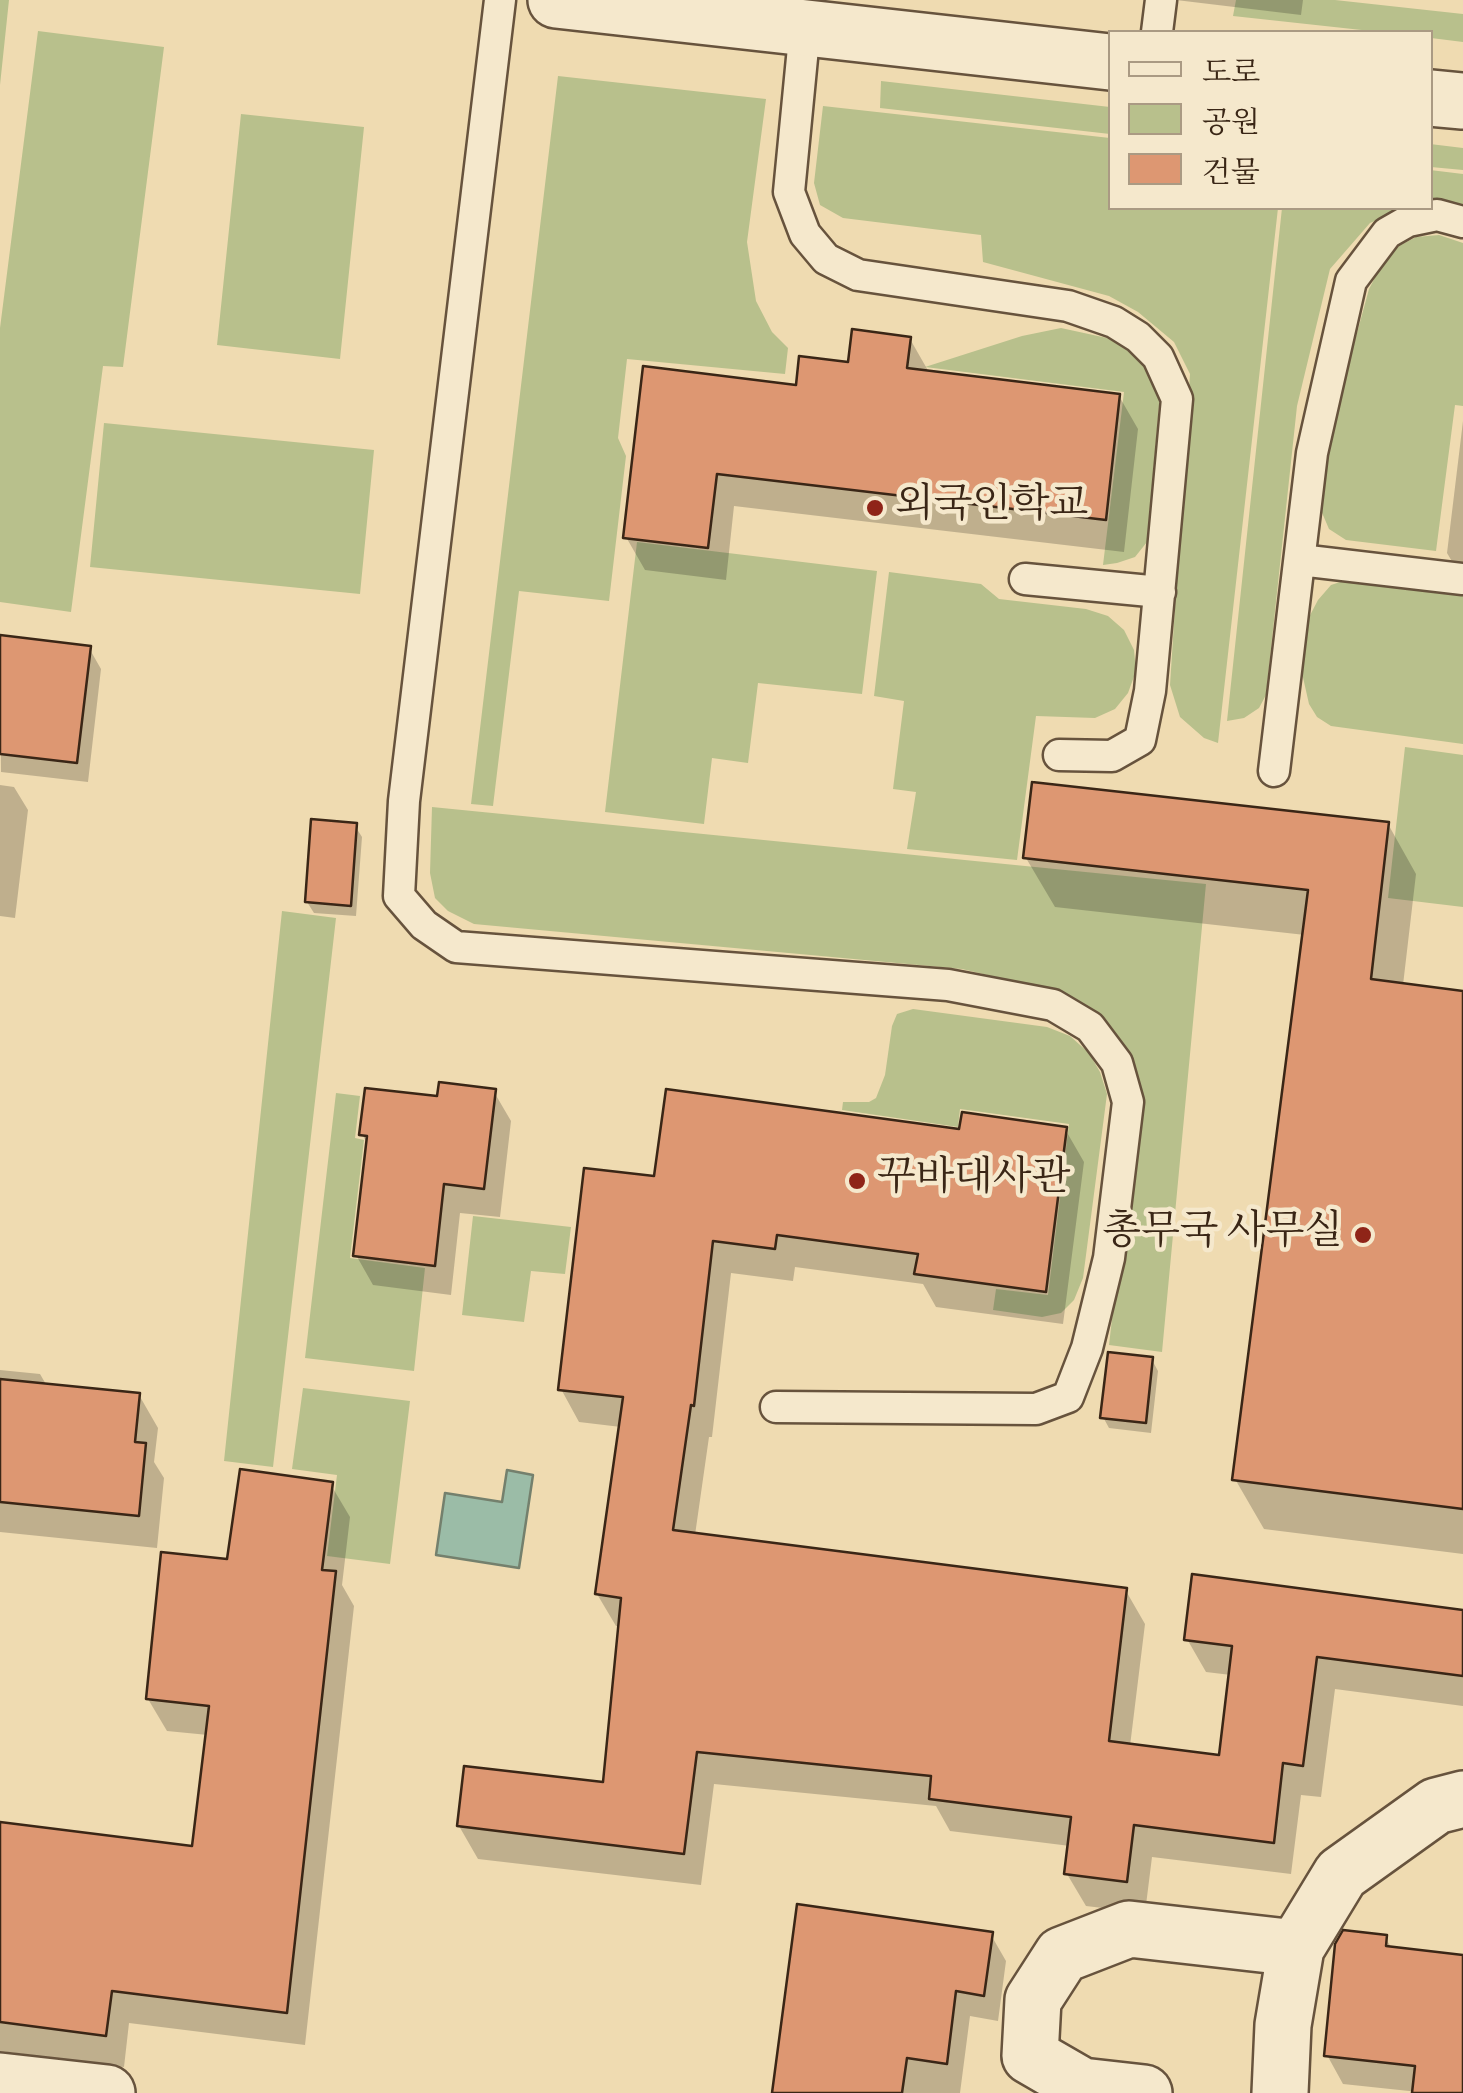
<!DOCTYPE html>
<meta charset="utf-8">
<style>
body{margin:0}
#map{position:relative;width:1463px;height:2093px;overflow:hidden;background:#efdbb1;font-family:"IM FELL DW Pica","Noto Serif KR",serif}
canvas{display:block}
.legend{position:absolute;left:1108px;top:30px;width:325px;height:180px;box-sizing:border-box;background:#f5e8cc;border:2px solid #aa9a83;margin:0;padding:12px 18px;list-style:none;font-size:30px;color:#3a2616}
.legend li{display:flex;align-items:center;gap:20px;height:50px}
.legend b{width:50px;border:2px solid #aa9a83}
</style>
<div id="map">
<canvas width="1463" height="2093"></canvas>
<ul class="legend">
<li><b style="height:12px;background:#f5e8cc"></b>도로</li>
<li><b style="height:28px;background:#b8c08c"></b>공원</li>
<li><b style="height:28px;background:#dd9772"></b>건물</li>
</ul>
</div>
<script>
const ctx = document.querySelector('canvas').getContext('2d');
ctx.lineJoin = 'round';
function fillPath(path, color) { ctx.fillStyle = color; ctx.fill(path, 'evenodd'); }
const shape = rows => new Path2D(rows.map(r => 'M' + r).join(''));
function trace(path, color, width, dash) { ctx.strokeStyle = color; ctx.lineWidth = width; ctx.lineCap = dash ? 'butt' : 'round'; ctx.setLineDash(dash || []); ctx.stroke(path); }
function label(font, color, halo, rows, align = 'center') {
  ctx.font = font + ' "IM FELL DW Pica","Noto Serif KR",serif'; ctx.lineWidth = 9; ctx.setLineDash([]); ctx.textBaseline = 'middle'; ctx.strokeStyle = halo; ctx.fillStyle = color; for (const [text, x, y, turn = 0] of rows) {
    ctx.save(); ctx.translate(x, y); ctx.rotate((+turn || 0) * Math.PI / 180); ctx.textAlign = isNaN(turn) ? turn : align; if (halo) ctx.strokeText(text, 0, 0); ctx.fillText(text, 0, 0); ctx.restore();
  }
}
const green = shape([
 [0,0,9,0,0,85],
 [1236,0,1335,0,1463,14,1463,42,1431,38,1430,32,1380,32,1233,16],
 [38,31,164,47,123,367,103,366,71,612,0,602,0,328],
 [558,76,766,99,747,242,756,301,772,332,788,348,785,374,627,359,618,438,626,456,609,601,519,591,493,806,471,804],
 [881,81,1110,107,1110,134,880,108],
 [823,106,1110,138,1110,208,1278,208,1218,743,1204,738,1180,717,1170,685,1190,374,1174,342,1138,312,1109,296,983,262,981,235,843,218,820,205,814,183],
 [241,114,364,127,340,359,217,345],
 [1430,144,1463,148,1463,170,1431,167],
 [1430,170,1463,174,1463,207,1431,205],
 [1282,208,1405,208,1370,223,1330,269,1297,406,1266,695,1259,708,1244,718,1227,721],
 [1439,235,1463,243,1463,406,1455,405,1436,551,1346,540,1329,529,1320,508,1324,454,1369,289,1381,266,1399,246,1416,237],
 [1061,328,1107,338,1136,353,1150,369,1160,395,1147,542,1135,557,1117,563,1103,565,1124,392,925,367,1022,336],
 [104,423,374,450,360,594,90,567],
 [637,542,877,571,862,694,758,683,748,763,712,758,704,824,605,812],
 [889,572,981,584,999,599,1086,609,1108,616,1124,630,1134,650,1136,671,1128,693,1115,709,1095,718,1036,716,1017,860,907,849,916,792,893,789,904,701,874,696],
 [1346,580,1463,594,1463,744,1331,726,1317,717,1309,704,1302,673,1301,648,1307,621,1318,600,1331,585],
 [1405,747,1463,755,1463,907,1388,898],
 [432,807,1206,884,1162,1352,1109,1345,1137,1102,1047,989,962,969,474,924,448,911,435,898,430,873],
 [282,911,336,918,273,1467,224,1461],
 [913,1009,1047,1027,1070,1036,1089,1053,1100,1072,1107,1094,1083,1278,1074,1300,1061,1313,1042,1317,993,1310,996,1289,1048,1295,1069,1124,960,1109,958,1127,842,1110,843,1102,869,1102,876,1098,885,1075,892,1026,897,1014],
 [336,1093,360,1096,355,1138,364,1140,350,1258,425,1268,414,1371,305,1358],
 [473,1216,571,1227,565,1274,531,1271,524,1322,462,1315],
 [303,1388,410,1401,390,1564,327,1556,337,1475,292,1469]
]);
const water = shape([
 [507,1470,533,1475,519,1568,436,1555,445,1493,502,1502,507,1470]
]);
const shadow = shape([
 [1176,0,1303,0,1301,15],
 [910,339,930,374,1119,396,1138,429,1124,552,734,506,726,580,645,570,626,537,798,388],
 [1463,421,1463,580,1447,553],
 [89,648,101,669,88,782,1,772,0,653],
 [0,785,14,787,28,810,15,918,0,916],
 [1388,824,1416,874,1403,985,1463,993,1463,1554,1264,1529,1235,1479,1305,935,1055,907,1026,858],
 [355,826,362,837,356,916,314,913,307,902],
 [494,1092,511,1121,500,1217,460,1213,451,1295,373,1285,356,1255,368,1145,362,1134,439,1099],
 [1065,1129,1084,1162,1063,1324,936,1307,923,1284,795,1267,793,1281,731,1273,712,1437,709,1437,695,1535,1126,1591,1145,1624,1130,1746,1221,1758,1231,1675,1206,1672,1187,1639,1463,1612,1463,1706,1335,1689,1321,1797,1301,1795,1291,1874,1152,1857,1145,1913,1086,1906,1067,1874,1070,1846,950,1831,936,1806,714,1784,701,1885,478,1859,459,1826,606,1785,621,1627,616,1626,597,1594,621,1427,579,1422,561,1389,657,1179,961,1132],
 [1152,1360,1158,1371,1151,1433,1109,1428,1103,1417],
 [0,1370,40,1374,47,1386,139,1395,158,1428,154,1462,164,1478,157,1548,0,1532],
 [331,1485,350,1517,342,1585,354,1606,305,2045,129,2023,124,2067,0,2051,0,1824,195,1849,208,1735,167,1731,148,1699,229,1562],
 [991,1935,1006,1961,998,2021,970,2016,960,2093,775,2093],
 [1385,1937,1392,1949,1463,1957,1463,2093,1428,2093,1343,2084,1327,2055]
]);
const building = shape([
 [852,329,911,337,907,368,1120,394,1106,520,717,474,708,548,623,538,643,366,796,385,799,356,848,362,852,329],
 [0,635,91,646,77,763,0,754,0,635],
 [1032,782,1389,822,1371,979,1463,991,1463,1509,1232,1480,1308,890,1023,858,1032,782],
 [311,819,357,823,351,906,305,902,311,819],
 [439,1082,496,1089,484,1189,444,1184,435,1266,353,1256,367,1136,359,1135,365,1088,437,1096,439,1082],
 [666,1089,959,1129,962,1112,1067,1127,1046,1292,914,1274,918,1254,777,1235,775,1249,713,1241,694,1406,691,1405,673,1530,1127,1588,1109,1741,1219,1755,1232,1646,1184,1640,1192,1574,1463,1610,1463,1676,1317,1657,1303,1766,1283,1763,1274,1843,1134,1825,1127,1882,1064,1874,1071,1817,929,1799,931,1776,697,1752,684,1854,457,1826,464,1766,603,1782,621,1598,595,1594,623,1397,558,1390,584,1168,654,1176,666,1089],
 [1108,1352,1153,1357,1146,1423,1100,1418,1108,1352],
 [0,1379,140,1393,135,1442,146,1443,139,1516,0,1502,0,1379],
 [240,1469,333,1482,322,1570,336,1571,287,2013,112,1991,106,2036,0,2022,0,1822,192,1846,209,1706,146,1699,161,1552,227,1559,240,1469],
 [797,1904,993,1932,984,1996,956,1991,947,2064,907,2058,902,2093,772,2093,797,1904],
 [1343,1930,1387,1935,1386,1946,1463,1955,1463,2093,1412,2093,1415,2066,1324,2056,1335,1944,1343,1930]
]);
const service = shape([
 [500,0,404,801,399,896,424,925,456,947,948,985,1053,1005,1090,1027,1117,1063,1128,1102,1109,1258,1087,1348,1068,1397,1036,1409,776,1407],
 [805,27,789,192,805,234,826,259,858,275,1068,306,1114,322,1138,337,1158,357,1177,399,1150,691,1140,740,1112,756,1059,755],
 [1157,32,1161,0],
 [1300,560,1463,579],
 [1025,579,1160,592],
 [1274,771,1312,453,1351,281,1387,233,1408,221,1437,215,1463,222]
]);
const minor = shape([
 [556,0,1110,62],
 [1430,98,1463,101],
 [0,2081,107,2093],
 [1144,2093,1082,2086,1030,2056,1033,2000,1062,1955,1129,1929,1296,1948],
 [1280,2093,1283,2025,1296,1948,1341,1874,1436,1806,1463,1799]
]);
const markers = [
 [875,508,10,"#8f2418"],
 [857,1181,10,"#8f2418"],
 [1363,1235,10,"#8f2418"]
];
const poiNames = [
 ["외국인학교",895,508],
 ["꾸바대사관",877,1181],
 ["총무국 사무실",1343,1235,"right"]
];
fillPath(green, '#b8c08c');
fillPath(water, '#9bbca7');
trace(water, '#74806d', 2.5);
fillPath(shadow, '#0003');
fillPath(building, '#dd9772');
trace(building, '#3a2616', 2.5);
trace(service, '#67533d', 35);
trace(minor, '#67533d', 60);
trace(service, '#f5e8cc', 30);
trace(minor, '#f5e8cc', 55);
for (const [x, y, r, color] of markers) { const dot = new Path2D(); dot.arc(x, y, r, 0, 2 * Math.PI); ctx.fillStyle = color; ctx.fill(dot); trace(dot, '#f5e8cc', 4); }
label('40px', '#3a2616', '#f5e8cc', poiNames, 'left');
</script>
